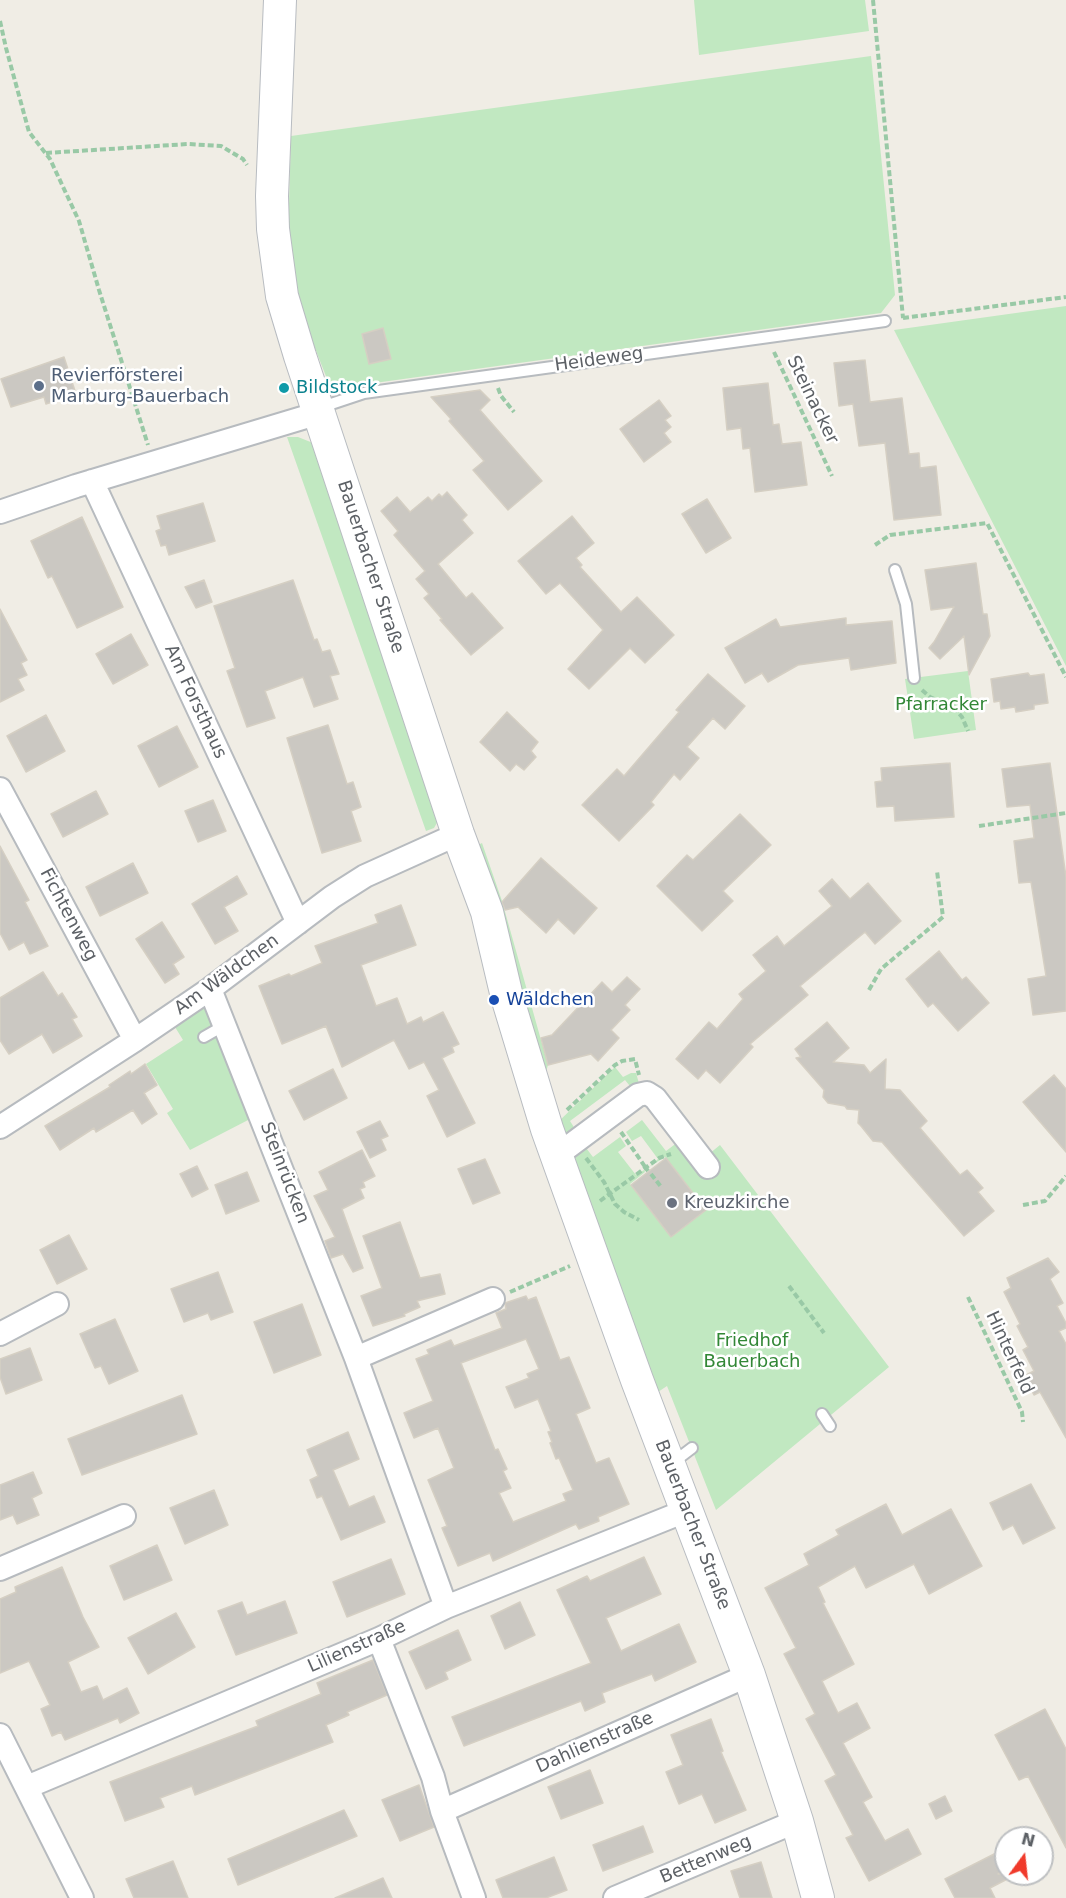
<!DOCTYPE html>
<meta charset="utf-8">
<style>
body{margin:0}
#map{position:relative;width:1066px;height:1898px;overflow:hidden;background:#f0ede5;font-family:"DejaVu Sans",sans-serif}
canvas{display:block}
.north{position:absolute;left:994px;top:1826px;width:60px;height:60px;box-sizing:border-box;background:#fff;border:2px solid #bec0c2;border-radius:50%;rotate:15deg;font-size:16px;font-weight:700;line-height:24px;text-align:center;color:#5d6166}
.north::after{content:'';display:block;margin:auto;width:21px;height:27px;background:#f03a2b;clip-path:polygon(50% 0,100% 100%,50% 72%,0 100%)}
</style>
<div id="map">
<canvas width="1066" height="1898"></canvas>
<div class="north">N</div>
</div>
<script>
const ctx = document.querySelector('canvas').getContext('2d');
ctx.lineJoin = 'round';
function fillPath(path, color) { ctx.fillStyle = color; ctx.fill(path, 'evenodd'); }
const shape = rows => new Path2D(rows.map(r => 'M' + r).join(''));
function trace(path, color, width, dash) { ctx.strokeStyle = color; ctx.lineWidth = width; ctx.lineCap = dash ? 'butt' : 'round'; ctx.setLineDash(dash || []); ctx.stroke(path); }
function label(font, color, halo, rows, align = 'center') {
  ctx.font = font + ' "DejaVu Sans",sans-serif'; ctx.lineWidth = 5; ctx.setLineDash([]); ctx.textBaseline = 'middle'; ctx.strokeStyle = halo; ctx.fillStyle = color; for (const [text, x, y, turn = 0] of rows) {
    ctx.save(); ctx.translate(x, y); ctx.rotate((+turn || 0) * Math.PI / 180); ctx.textAlign = isNaN(turn) ? turn : align; if (halo) ctx.strokeText(text, 0, 0); ctx.fillText(text, 0, 0); ctx.restore();
  }
}
const green = shape([
 [694,0,865,0,869,31,699,55],
 [871,56,895,295,881,313,331,389,298,305,288,237,291,136],
 [1066,306,1066,666,894,330],
 [287,437,298,437,313,443,438,821,434,828,426,831],
 [968,671,976,730,914,739,905,679],
 [482,843,502,901,548,1065,546,1072,474,847],
 [202,1008,206,1008,252,1118,190,1150,167,1113,173,1109,146,1064,183,1040,175,1027],
 [615,1067,623,1077,631,1073,636,1073,640,1087,634,1091,625,1080,570,1121,577,1132,566,1136,556,1124],
 [642,1120,666,1151,678,1142,709,1154,720,1145,889,1367,716,1510,667,1386,655,1394,569,1158,583,1144,593,1157,620,1137,626,1146,618,1152,636,1175,644,1170,645,1172,630,1184,671,1237,706,1210,665,1157,649,1167,658,1159,641,1136,632,1141,626,1132]
]);
const building = shape([
 [383,328,391,359,369,364,362,334,383,328],
 [64,357,76,394,46,404,44,397,11,407,1,379,64,357],
 [865,360,870,402,902,398,909,454,919,453,920,468,936,466,941,515,894,520,885,443,859,446,853,404,839,406,834,363,865,360],
 [768,383,773,425,779,424,782,444,801,442,807,485,755,492,750,448,743,449,741,428,727,430,723,388,768,383],
 [480,390,490,400,480,410,542,481,508,510,473,470,484,461,449,421,451,419,431,397,480,390],
 [659,400,671,416,665,420,671,427,664,433,671,442,644,462,620,429,659,400],
 [447,492,467,515,462,520,473,533,438,564,466,598,472,593,503,628,471,655,440,620,442,619,424,598,429,594,416,579,425,571,394,535,398,531,381,511,397,497,410,512,428,497,432,501,439,494,442,497,447,492],
 [707,499,731,538,706,553,682,514,707,499],
 [203,503,215,541,169,555,166,545,161,546,156,531,161,529,157,516,203,503],
 [572,516,594,543,576,558,582,565,580,567,621,612,637,597,674,635,645,663,630,648,589,689,568,669,603,630,560,583,546,594,518,561,572,516],
 [82,517,123,607,77,628,52,576,48,578,31,541,82,517],
 [976,563,983,614,987,614,990,636,969,675,964,636,940,659,929,648,934,642,954,607,931,610,925,570,976,563],
 [204,580,212,602,196,608,185,587,204,580],
 [293,580,314,640,317,639,322,652,330,650,339,674,330,676,338,699,314,707,303,677,265,691,275,718,247,727,227,671,235,668,214,606,293,580],
 [0,609,27,660,21,663,27,675,18,679,24,690,0,702,0,609],
 [846,618,846,625,892,621,896,663,851,670,849,658,798,665,768,682,762,673,745,683,725,648,776,619,780,627,846,618],
 [131,634,148,665,113,684,96,654,131,634],
 [1028,673,1030,676,1044,674,1048,703,1034,705,1034,709,1016,712,1015,707,1001,709,1000,701,994,702,991,679,1028,673],
 [708,674,745,706,725,729,713,718,687,747,699,758,680,780,674,774,651,802,654,805,619,841,582,805,617,769,624,776,679,712,676,710,708,674],
 [507,712,538,742,531,751,536,757,524,770,516,764,510,771,480,742,507,712],
 [46,715,65,751,26,772,7,736,46,715],
 [328,725,347,784,353,782,361,807,351,811,361,841,322,853,287,738,328,725],
 [177,726,198,767,159,787,138,746,177,726],
 [950,763,954,817,895,821,894,806,877,807,875,782,882,781,881,768,950,763],
 [1050,763,1066,877,1066,1011,1033,1015,1028,979,1046,976,1031,882,1019,883,1014,841,1034,838,1030,805,1007,807,1002,769,1050,763],
 [96,791,108,814,63,837,51,814,96,791],
 [213,800,226,831,198,842,185,811,213,800],
 [740,814,771,845,723,891,733,901,702,931,657,886,687,855,693,860,740,814],
 [0,846,29,900,25,902,48,946,30,954,24,942,9,950,0,933,0,846],
 [541,858,597,908,574,934,558,919,546,933,518,907,505,910,502,902,541,858],
 [133,863,148,893,100,916,86,887,133,863],
 [237,876,247,894,224,907,238,931,215,944,192,904,237,876],
 [832,879,850,899,868,883,901,921,875,944,865,932,800,986,808,995,750,1044,753,1047,720,1083,706,1070,698,1079,676,1059,709,1022,717,1029,743,999,739,994,766,971,753,955,777,936,784,946,832,906,819,891,832,879],
 [401,905,416,945,361,965,376,1006,397,998,407,1024,421,1017,423,1022,443,1012,459,1044,452,1047,454,1052,442,1058,475,1123,447,1137,427,1096,439,1090,424,1062,409,1069,394,1040,342,1067,326,1026,282,1044,259,986,289,974,291,976,322,963,315,946,378,923,375,915,401,905],
 [162,922,184,957,173,964,179,974,165,983,136,939,162,922],
 [939,951,962,980,966,977,989,1003,958,1031,933,1003,928,1007,906,979,939,951],
 [43,972,58,996,62,993,77,1017,72,1019,82,1036,53,1053,42,1034,9,1054,0,1040,0,998,43,972],
 [627,977,640,989,625,1005,630,1010,611,1030,619,1038,598,1061,591,1054,548,1065,541,1038,552,1035,602,982,612,992,627,977],
 [827,1022,849,1048,833,1062,864,1065,870,1073,886,1059,885,1089,900,1090,927,1121,920,1128,960,1175,967,1170,983,1188,978,1192,994,1211,964,1236,882,1142,873,1141,861,1126,858,1123,859,1110,847,1109,845,1106,828,1103,823,1097,824,1090,796,1058,801,1057,795,1049,827,1022],
 [145,1064,157,1085,144,1093,157,1114,142,1124,133,1110,96,1132,94,1128,60,1150,45,1126,110,1087,109,1085,130,1071,131,1074,145,1064],
 [333,1069,347,1098,304,1120,289,1091,333,1069],
 [1054,1075,1066,1089,1066,1152,1023,1102,1054,1075],
 [380,1121,388,1136,381,1139,386,1150,370,1158,357,1132,380,1121],
 [362,1150,375,1176,363,1182,365,1187,360,1189,364,1198,342,1209,363,1268,353,1272,343,1254,331,1258,325,1241,335,1237,314,1196,328,1190,319,1172,362,1150],
 [666,1158,706,1210,671,1237,631,1185,666,1158],
 [485,1159,500,1193,473,1204,458,1169,485,1159],
 [197,1166,208,1189,192,1197,180,1174,197,1166],
 [247,1172,259,1201,226,1214,215,1185,247,1172],
 [400,1222,420,1278,440,1274,445,1294,417,1301,420,1307,404,1314,405,1316,373,1326,361,1296,382,1288,363,1236,400,1222],
 [69,1235,87,1269,57,1284,40,1250,69,1235],
 [1048,1258,1059,1272,1050,1279,1063,1303,1057,1306,1066,1323,1066,1328,1059,1331,1066,1344,1066,1438,1040,1392,1034,1395,1024,1376,1034,1371,1023,1350,1028,1347,1017,1326,1020,1324,1004,1292,1011,1288,1007,1278,1048,1258],
 [218,1272,233,1312,211,1320,208,1313,184,1322,171,1289,218,1272],
 [526,1296,528,1300,536,1297,560,1360,569,1357,590,1408,576,1414,596,1463,609,1458,629,1504,598,1517,599,1521,579,1529,576,1524,493,1561,490,1553,458,1566,442,1528,447,1526,428,1480,454,1468,438,1428,414,1438,404,1413,433,1401,416,1359,429,1354,427,1350,451,1340,454,1346,502,1328,496,1313,506,1309,505,1303,526,1296],
 [526,1339,539,1369,527,1374,529,1378,506,1387,515,1408,538,1399,551,1431,548,1432,552,1442,550,1443,556,1459,559,1458,573,1490,563,1494,566,1501,513,1522,499,1493,511,1488,503,1471,507,1469,498,1449,495,1450,461,1363,526,1339],
 [302,1304,321,1355,274,1373,254,1322,302,1304],
 [115,1319,138,1371,109,1384,101,1366,95,1368,80,1334,115,1319],
 [30,1348,42,1380,6,1394,0,1377,0,1359,30,1348],
 [182,1395,197,1434,82,1475,68,1439,182,1395],
 [348,1432,359,1459,333,1470,349,1507,374,1496,385,1522,341,1540,322,1496,317,1498,310,1480,318,1476,307,1450,348,1432],
 [33,1472,42,1493,32,1498,39,1515,17,1524,13,1515,0,1520,0,1485,33,1472],
 [1031,1484,1055,1528,1023,1544,1013,1525,1003,1530,990,1503,1031,1484],
 [214,1490,228,1525,185,1544,170,1508,214,1490],
 [886,1504,902,1535,951,1509,982,1566,929,1594,914,1564,866,1588,855,1566,818,1587,825,1602,823,1603,854,1664,822,1681,838,1713,857,1703,870,1728,843,1743,872,1797,863,1802,885,1841,908,1829,921,1854,869,1881,846,1838,853,1835,825,1781,836,1775,806,1719,815,1714,784,1654,796,1648,765,1588,809,1565,804,1554,839,1535,836,1530,886,1504],
 [157,1545,172,1580,124,1600,110,1566,157,1545],
 [644,1557,661,1594,606,1618,621,1651,679,1624,696,1662,655,1681,652,1674,602,1693,605,1702,585,1711,581,1701,464,1746,452,1717,591,1663,557,1590,587,1576,590,1581,644,1557],
 [391,1559,405,1594,347,1617,333,1582,391,1559],
 [62,1567,83,1617,99,1647,68,1662,81,1692,97,1686,103,1700,127,1688,139,1713,120,1723,118,1718,65,1740,61,1732,52,1736,41,1709,50,1705,29,1661,0,1673,0,1599,16,1592,15,1587,62,1567],
 [285,1601,297,1633,236,1655,218,1611,242,1602,247,1615,285,1601],
 [520,1602,535,1635,505,1649,491,1616,520,1602],
 [176,1613,195,1647,148,1674,128,1638,176,1613],
 [458,1630,471,1660,445,1672,448,1679,426,1689,409,1652,458,1630],
 [373,1660,387,1695,347,1712,349,1715,326,1725,333,1742,195,1795,192,1786,160,1798,164,1807,125,1821,110,1782,258,1726,256,1721,321,1694,317,1683,373,1660],
 [1045,1709,1066,1749,1066,1848,1028,1776,1019,1780,995,1735,1045,1709],
 [711,1719,723,1751,721,1752,746,1810,715,1823,702,1794,679,1804,666,1772,683,1765,671,1735,711,1719],
 [590,1770,603,1803,561,1819,548,1787,590,1770],
 [419,1785,434,1827,400,1841,382,1800,419,1785],
 [945,1796,952,1811,936,1819,929,1804,945,1796],
 [344,1810,357,1836,238,1885,228,1859,344,1810],
 [643,1826,653,1852,603,1871,593,1845,643,1826],
 [1006,1848,1006,1870,998,1874,1017,1874,990,1888,995,1898,955,1898,945,1879,1006,1848],
 [554,1857,567,1890,546,1898,503,1898,496,1880,554,1857],
 [173,1861,188,1898,134,1898,126,1879,173,1861],
 [761,1862,772,1898,740,1898,731,1871,761,1862],
 [383,1878,392,1898,335,1898,383,1878]
]);
const path = shape([
 [873,0,903,318],
 [0,21,6,48,29,132,50,159,79,221,99,290,148,445],
 [46,153,188,144,221,146,243,159,247,165],
 [903,318,1066,297],
 [774,352,832,476],
 [498,388,501,396,514,412],
 [875,545,890,535,987,523,1066,677],
 [922,690,930,697,955,709,962,717,968,731],
 [979,826,1066,813],
 [869,990,881,969,943,917,937,871],
 [567,1110,615,1065,622,1061,635,1059,639,1075],
 [621,1132,648,1171],
 [586,1158,604,1182,615,1204,624,1212,639,1220],
 [651,1174,662,1188],
 [600,1201,659,1158,671,1154],
 [1023,1205,1045,1201,1066,1176],
 [789,1286,824,1333],
 [510,1292,570,1266],
 [968,1297,1022,1412,1023,1422]
]);
const lane = shape([
 [321,411,328,405,364,393,885,321],
 [895,570,906,604,914,678],
 [204,1037,225,1025],
 [822,1414,830,1426],
 [671,1464,692,1448]
]);
const street = shape([
 [92,481,298,923],
 [0,512,76,486,319,413],
 [0,789,135,1040],
 [210,989,356,1358,446,1607],
 [0,1127,135,1040,210,989,332,897,365,876,458,834],
 [556,1156,638,1095,647,1093,655,1098,708,1167],
 [0,1334,57,1304],
 [356,1358,493,1299],
 [0,1569,124,1516],
 [379,1639,433,1777,442,1811,474,1898],
 [0,1735,82,1898],
 [27,1787,379,1639,446,1607,688,1510],
 [442,1811,749,1675],
 [615,1898,797,1821]
]);
const secondary = shape([
 [280,0,272,196,273,229,282,296,300,356,458,834,487,912,507,997,547,1129,637,1380,749,1675,797,1821,818,1898]
]);
const markers = [
 [39,386,6,"#5c6f8a"],
 [284,388,6,"#0f9aa8"],
 [494,1000,6,"#1a4fb4"],
 [672,1203,6,"#6b7280"]
];
const streetNames = [
 ["Heideweg",599,360,-8],
 ["Steinacker",812,400,64],
 ["Bauerbacher Straße",370,567,72],
 ["Am Forsthaus",195,702,65],
 ["Fichtenweg",68,915,62],
 ["Am Wäldchen",227,975,-36],
 ["Steinrücken",284,1173,69],
 ["Hinterfeld",1009,1353,65],
 ["Bauerbacher Straße",692,1525,69],
 ["Lilienstraße",357,1647,-24],
 ["Dahlienstraße",595,1743,-24],
 ["Bettenweg",706,1860,-23]
];
const serviceNames = [
 ["Revierförsterei",51,376],
 ["Marburg-Bauerbach",51,397]
];
const cultureNames = [
 ["Bildstock",296,388]
];
const parkNames = [
 ["Pfarracker",941,705],
 ["Friedhof",752,1341],
 ["Bauerbach",752,1362]
];
const transitNames = [
 ["Wäldchen",506,1000]
];
const worshipNames = [
 ["Kreuzkirche",684,1203]
];
fillPath(green, '#c1e8c1');
fillPath(building, '#cbc8c2');
trace(building, '#d5cfc3', 1.5);
trace(lane, '#b7bbbf', 14);
trace(street, '#b7bbbf', 26);
trace(secondary, '#b8bcc1', 34);
trace(path, '#99c9a6', 4, [6, 3]);
trace(lane, '#fff', 10);
trace(street, '#fff', 22);
trace(secondary, '#fff', 32);
for (const [x, y, r, color] of markers) { const dot = new Path2D(); dot.arc(x, y, r, 0, 2 * Math.PI); ctx.fillStyle = color; ctx.fill(dot); trace(dot, '#fff', 2); }
label('18px', '#5d6166', '#fff', streetNames);
label('18px', '#4e5e75', '#fff', serviceNames, 'left');
label('18px', '#0d838f', '#fff', cultureNames, 'left');
label('18px', '#328736', '#fff', parkNames);
label('18px', '#164399', '#fff', transitNames, 'left');
label('18px', '#5b616d', '#fff', worshipNames, 'left');
</script>
